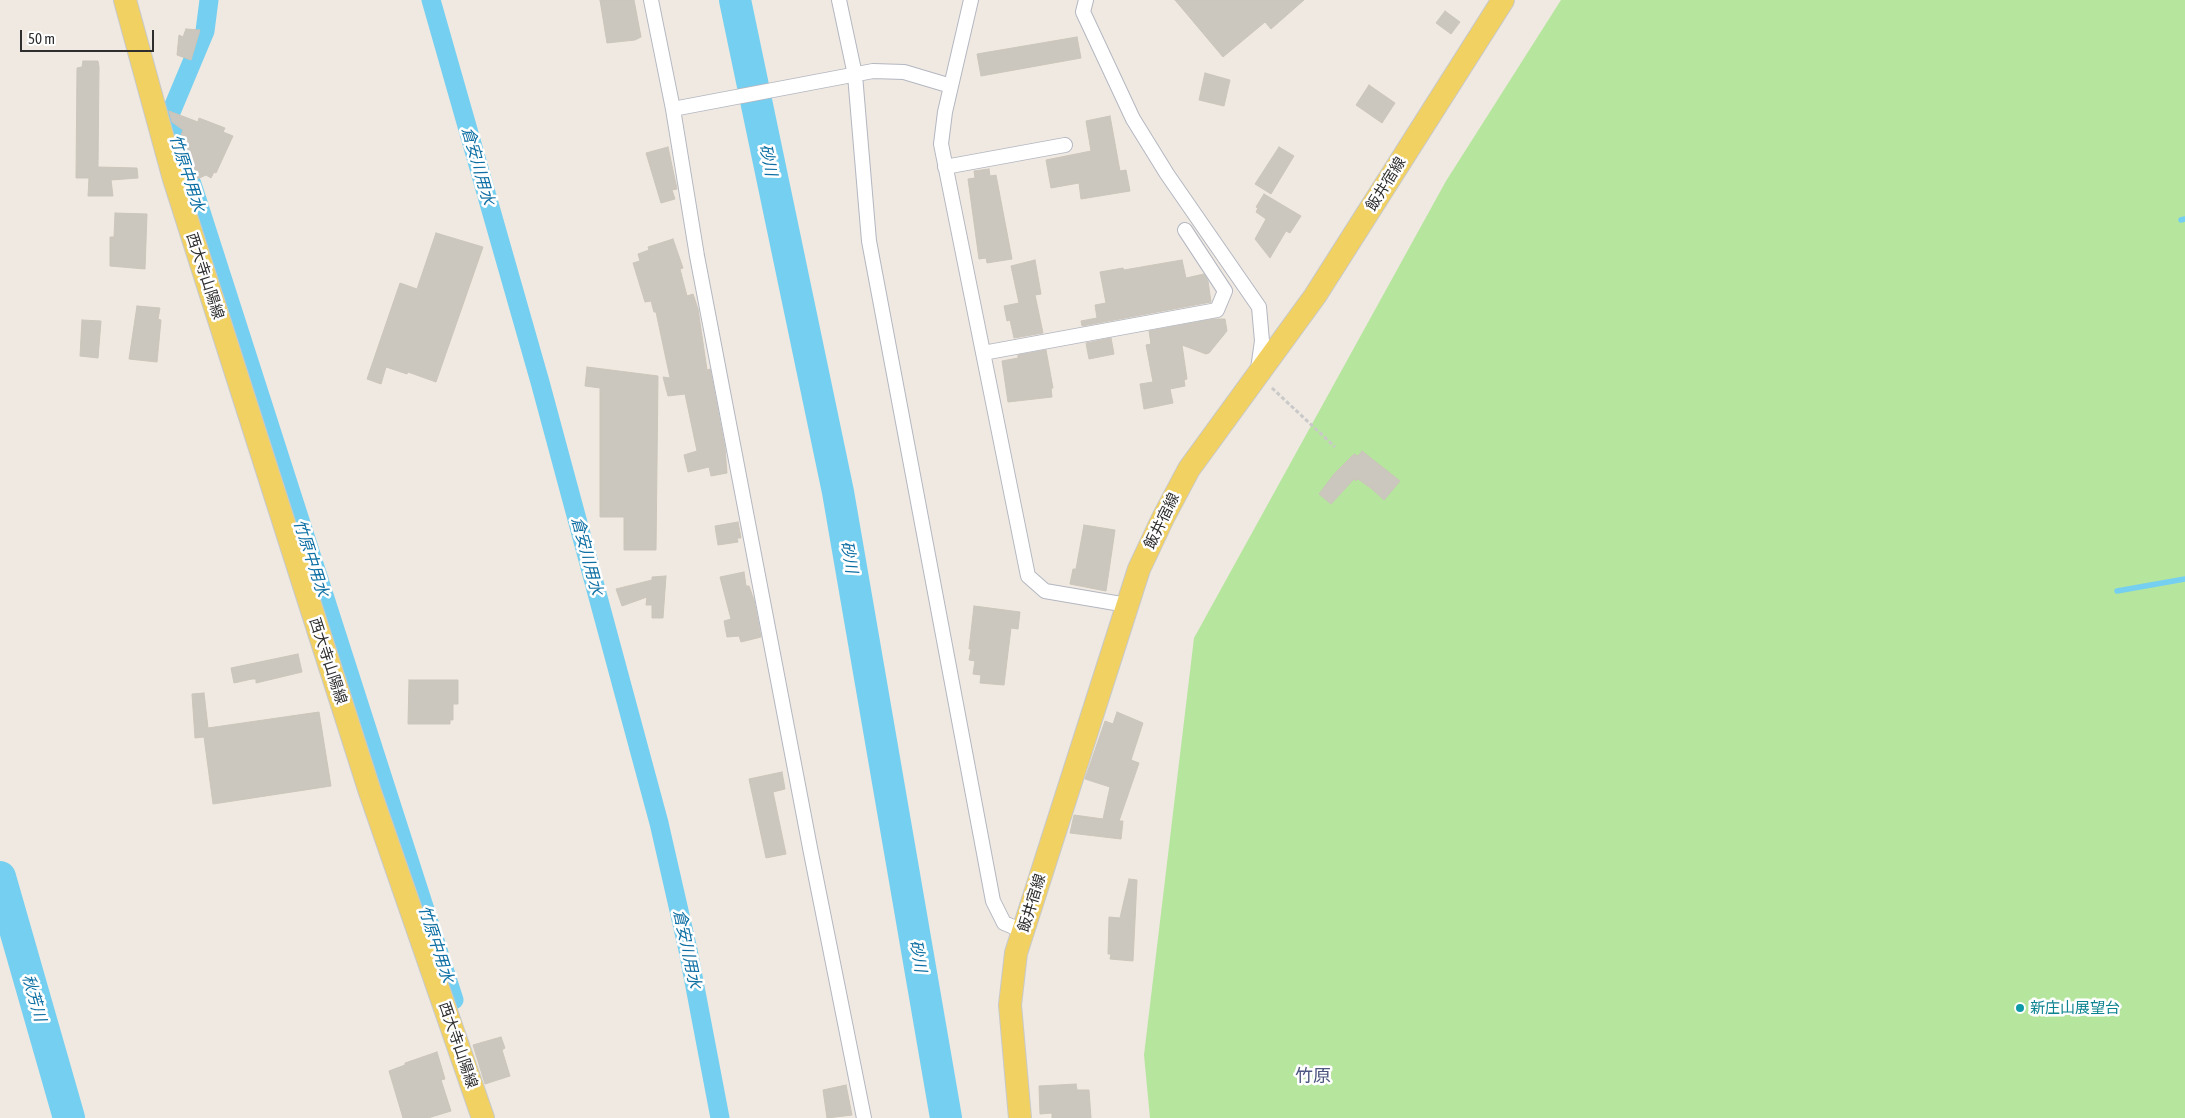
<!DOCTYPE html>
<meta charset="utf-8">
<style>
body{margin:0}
#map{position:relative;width:2185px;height:1118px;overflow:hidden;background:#efe9e1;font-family:"Asap Condensed",sans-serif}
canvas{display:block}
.scale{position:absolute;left:20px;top:30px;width:134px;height:22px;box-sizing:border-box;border:2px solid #2e2e2e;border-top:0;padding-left:6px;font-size:15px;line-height:18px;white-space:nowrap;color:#2e2e2e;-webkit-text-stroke:4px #fff;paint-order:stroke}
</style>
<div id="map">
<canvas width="2185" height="1118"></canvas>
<div class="scale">50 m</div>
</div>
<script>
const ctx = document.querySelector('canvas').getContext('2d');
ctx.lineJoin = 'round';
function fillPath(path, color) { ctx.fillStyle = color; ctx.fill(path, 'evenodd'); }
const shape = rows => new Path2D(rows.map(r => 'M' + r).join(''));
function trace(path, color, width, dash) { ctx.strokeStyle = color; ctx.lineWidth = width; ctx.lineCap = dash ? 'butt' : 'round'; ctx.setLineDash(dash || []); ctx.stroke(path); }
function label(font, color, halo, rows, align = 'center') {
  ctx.font = font + ' "Asap Condensed","Noto Sans JP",sans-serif'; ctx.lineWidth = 5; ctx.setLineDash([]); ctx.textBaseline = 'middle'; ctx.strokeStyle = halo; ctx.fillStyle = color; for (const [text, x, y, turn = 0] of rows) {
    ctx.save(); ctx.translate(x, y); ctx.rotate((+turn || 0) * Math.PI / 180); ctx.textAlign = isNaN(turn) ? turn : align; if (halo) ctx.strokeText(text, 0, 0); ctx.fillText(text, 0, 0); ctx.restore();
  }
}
const green = shape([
 [1561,0,2185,0,2185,1118,1150,1118,1144,1055,1194,638,1446,181]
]);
const stream = shape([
 [2181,220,2185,219],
 [2117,591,2185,579]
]);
const canal = shape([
 [209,0,205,31,169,117,194,190,454,1000],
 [431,0,540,382,659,823,688,950,720,1118]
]);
const river = shape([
 [735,0,838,492,946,1118],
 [0,877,69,1118]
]);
const building = shape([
 [600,0,634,0,641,37,635,40,607,43,600,0],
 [1175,0,1304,0,1271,29,1265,22,1223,57,1175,0],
 [1445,11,1460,22,1451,34,1436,23,1445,11],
 [186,29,200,30,191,60,177,55,179,35,183,37,186,29],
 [1077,37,1081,58,981,76,977,54,1077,37],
 [83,61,98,61,99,67,98,167,137,168,138,178,111,180,113,196,88,196,89,178,76,178,77,68,82,67,83,61],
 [1205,73,1230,80,1224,106,1199,100,1205,73],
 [1369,85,1395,103,1382,123,1356,105,1369,85],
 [169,111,198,122,199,118,225,128,223,132,233,136,216,173,214,172,211,178,206,175,193,181,180,138,183,130,172,122,169,111],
 [1110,116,1120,171,1126,170,1130,191,1081,199,1079,183,1051,188,1046,160,1091,151,1086,121,1110,116],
 [668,147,677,189,672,190,675,199,661,203,646,153,668,147],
 [1279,147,1294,156,1271,194,1255,184,1279,147],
 [989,169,990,176,996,175,1012,259,987,263,986,258,979,259,968,179,975,178,974,171,989,169],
 [1264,194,1301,216,1290,233,1286,231,1270,258,1255,239,1266,219,1256,212,1258,208,1256,207,1264,194],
 [115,213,147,214,145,269,110,266,110,237,114,237,115,213],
 [436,233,483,247,436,382,408,372,407,374,386,367,381,384,367,379,400,283,417,289,436,233],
 [673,239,683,268,680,269,687,296,693,294,698,309,707,370,710,369,725,448,727,473,711,476,709,467,688,472,684,455,697,451,685,394,668,396,663,377,670,378,656,312,654,312,651,301,645,302,633,263,640,261,638,254,649,250,648,247,673,239],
 [1035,260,1041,294,1035,295,1043,333,1014,338,1010,320,1007,321,1004,306,1019,303,1011,266,1035,260],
 [1182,260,1186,278,1204,274,1208,281,1211,302,1082,326,1081,321,1097,318,1095,305,1106,303,1100,272,1123,268,1124,270,1182,260],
 [137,306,160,308,158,319,161,320,157,362,129,359,137,306],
 [1214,319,1225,319,1227,331,1209,353,1206,354,1182,345,1187,379,1184,380,1185,386,1170,389,1173,403,1144,409,1140,384,1153,382,1146,345,1151,344,1149,331,1214,319],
 [82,320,101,321,98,358,80,356,82,320],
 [1111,338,1114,354,1089,359,1086,343,1111,338],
 [1046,350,1053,388,1051,388,1052,397,1008,402,1002,361,1018,358,1018,355,1046,350],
 [587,367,658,376,656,550,624,550,624,517,600,517,600,388,585,386,587,367],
 [1362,451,1400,481,1384,500,1372,489,1358,479,1356,481,1354,479,1331,504,1319,494,1334,474,1354,454,1358,456,1362,451],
 [738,522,741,538,737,538,738,542,718,545,715,526,738,522],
 [1084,525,1115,530,1106,591,1070,584,1073,569,1076,569,1084,525],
 [744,572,746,586,749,586,754,600,761,637,741,642,739,636,727,637,724,621,731,619,720,577,744,572],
 [666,576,663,618,652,618,652,605,646,605,647,597,622,606,616,589,652,580,652,577,666,576],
 [974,606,1020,612,1018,629,1011,628,1004,685,980,683,981,675,973,674,975,661,969,660,971,649,969,649,974,606],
 [298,654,302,672,256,683,256,679,252,679,234,683,231,668,298,654],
 [409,680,458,680,458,704,453,704,453,720,450,720,450,724,408,724,409,680],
 [204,693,208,728,319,712,331,786,213,804,204,737,195,738,192,694,204,693],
 [1117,712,1143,723,1131,760,1139,763,1119,821,1123,821,1121,839,1070,833,1074,815,1103,819,1110,787,1085,779,1105,721,1113,724,1117,712],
 [782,772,785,789,773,792,786,854,766,858,749,779,782,772],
 [1129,879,1137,880,1133,961,1110,959,1111,954,1108,954,1109,917,1120,918,1129,879],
 [501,1037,505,1048,502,1050,510,1076,485,1084,473,1045,501,1037],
 [437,1052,445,1079,441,1080,451,1111,428,1118,403,1118,389,1071,405,1065,405,1063,437,1052],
 [1076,1084,1077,1090,1089,1090,1091,1118,1052,1118,1052,1113,1040,1114,1039,1086,1076,1084],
 [846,1085,852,1115,827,1118,823,1090,846,1085]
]);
const path = shape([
 [1272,388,1335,447]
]);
const street = shape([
 [651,0,673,109,697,256,811,853,864,1118],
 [839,0,855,75,869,241,993,901,1004,923,1023,931],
 [971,0,945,112,941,144,1028,576,1045,591,1127,605],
 [1086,0,1083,12,1133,119,1167,174,1259,307,1262,341,1258,369],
 [673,109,873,71,904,72,951,86],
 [945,167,1065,145],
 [983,353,1217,310,1225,291,1185,230]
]);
const primary = shape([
 [125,0,174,179,370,792,483,1118],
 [1020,1118,1010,1005,1016,953,1139,569,1163,518,1189,469,1315,296,1503,0]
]);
const markers = [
 [2020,1008,5,"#0f9aa8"]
];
const streetNames = [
 ["飯井宿線",1386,184,-58],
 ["西大寺山陽線",205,276,72],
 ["飯井宿線",1162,521,-64],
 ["西大寺山陽線",328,661,72],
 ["飯井宿線",1032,903,-73],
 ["西大寺山陽線",458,1045,71]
];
const cultureNames = [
 ["新庄山展望台",2030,1008]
];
const waterNames = [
 ["砂川",768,160,78],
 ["倉安川用水",478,166,74],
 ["竹原中用水",187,173,72],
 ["倉安川用水",587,556,75],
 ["砂川",849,557,80],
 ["竹原中用水",311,558,72],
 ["竹原中用水",436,944,72],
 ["倉安川用水",687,949,78],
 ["砂川",918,956,80],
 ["秋芳川",34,998,74]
];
const quarterNames = [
 ["竹原",1313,1076]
];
fillPath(green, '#b6e59e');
trace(stream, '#75cff0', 5.5);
trace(canal, '#75cff0', 19);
trace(river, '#75cff0', 32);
fillPath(building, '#cbc7bf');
trace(building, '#cbc5ba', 1);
trace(street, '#b4b7c1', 16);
trace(primary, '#c9c9c9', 24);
trace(path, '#c9c9c9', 3, [4, 2.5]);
trace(street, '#fff', 14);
trace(primary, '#f2d163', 22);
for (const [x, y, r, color] of markers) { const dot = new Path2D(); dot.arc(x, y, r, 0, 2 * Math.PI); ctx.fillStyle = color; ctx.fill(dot); trace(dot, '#fff', 2); }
label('15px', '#2e2e2e', '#fff', streetNames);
label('15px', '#0d838f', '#fff', cultureNames, 'left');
label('italic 16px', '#0d6fa3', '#fff', waterNames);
label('18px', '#4d5680', '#fff', quarterNames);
</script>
